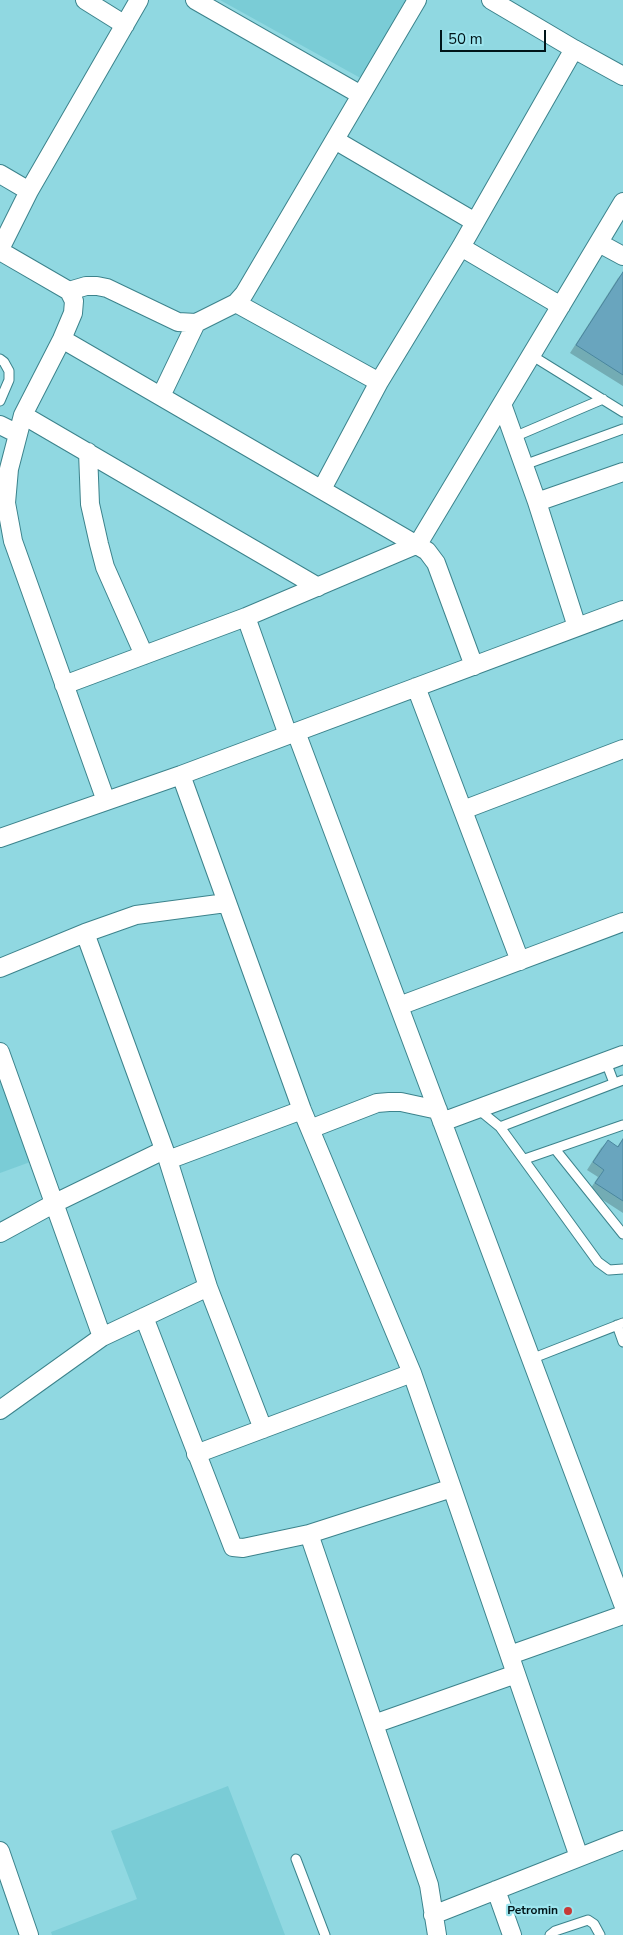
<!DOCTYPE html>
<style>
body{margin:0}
#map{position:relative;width:623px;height:1935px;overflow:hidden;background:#90d8e1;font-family:"Nunito Sans",sans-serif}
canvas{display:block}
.scale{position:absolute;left:440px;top:30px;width:106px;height:22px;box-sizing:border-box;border:2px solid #001519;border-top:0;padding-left:6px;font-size:15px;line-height:18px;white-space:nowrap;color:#001519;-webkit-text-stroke:4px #9de5ee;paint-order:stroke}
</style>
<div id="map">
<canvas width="623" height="1935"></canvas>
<div class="scale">50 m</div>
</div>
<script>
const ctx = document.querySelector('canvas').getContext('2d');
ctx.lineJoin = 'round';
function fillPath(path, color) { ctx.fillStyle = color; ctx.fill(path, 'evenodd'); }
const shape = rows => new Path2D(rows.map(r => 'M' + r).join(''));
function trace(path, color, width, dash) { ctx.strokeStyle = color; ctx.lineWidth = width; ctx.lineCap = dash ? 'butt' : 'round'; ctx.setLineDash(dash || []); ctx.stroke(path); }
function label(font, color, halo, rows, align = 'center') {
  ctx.font = font + ' "Nunito Sans",sans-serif'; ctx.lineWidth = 4.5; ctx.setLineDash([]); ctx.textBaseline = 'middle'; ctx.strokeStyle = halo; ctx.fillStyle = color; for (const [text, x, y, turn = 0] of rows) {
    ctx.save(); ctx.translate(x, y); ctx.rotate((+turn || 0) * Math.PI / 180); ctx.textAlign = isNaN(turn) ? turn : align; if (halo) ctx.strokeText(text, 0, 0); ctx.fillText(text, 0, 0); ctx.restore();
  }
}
const built = shape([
 [220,0,409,0,364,80],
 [0,1069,33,1161,0,1173],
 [228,1786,285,1935,52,1935,51,1932,137,1899,111,1831]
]);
const shadow = shape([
 [623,273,623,386,570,353,618,278],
 [623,1138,623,1213,589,1191,598,1177,587,1170,601,1148,608,1141,617,1147]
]);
const building = shape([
 [623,272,623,375,576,345,623,272],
 [623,1139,623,1201,595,1183,604,1170,593,1162,608,1140,618,1147,623,1139]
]);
const lane = shape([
 [531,355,623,412],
 [0,359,4,362,9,371,9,380,0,401],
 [514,437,603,399],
 [524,465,623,429],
 [606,1062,614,1083],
 [478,1109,500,1127,598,1262,609,1270,623,1269],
 [500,1127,623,1080],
 [555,1149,623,1234],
 [525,1159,623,1125],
 [617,1325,623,1342],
 [531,1359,623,1323],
 [296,1859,325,1935],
 [550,1935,555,1931,588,1920,594,1924,600,1935]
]);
const street = shape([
 [85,0,125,25],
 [195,0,361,95],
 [491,0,574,49,623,76],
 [335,140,475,222],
 [0,174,29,191],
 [599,243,623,256],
 [461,247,561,306],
 [0,249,29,191,139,0],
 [0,251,69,291,74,301,73,313,62,339,23,415,9,469,6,503,13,541,106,801],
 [69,291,86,286,97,286,107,288,178,322,196,323,236,303,244,294,417,0],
 [236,303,379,382],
 [62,339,427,551,436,563,474,666],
 [161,396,196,323],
 [502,404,537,502,577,627],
 [23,415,318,587],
 [0,425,18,434],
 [88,452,90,504,99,544,105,567,144,655],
 [322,489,379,382,461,247,574,49],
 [537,502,623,472],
 [246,617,288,735],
 [64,685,246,617,418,544,623,202],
 [416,687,520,961],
 [296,732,623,1604],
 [181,775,302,1110,412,1373,452,1488],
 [463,810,623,749],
 [0,838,181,775,623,610],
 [85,933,168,1160,208,1287,263,1429],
 [0,968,85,933,136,915,226,903],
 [399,1006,623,922],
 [0,1052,102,1337],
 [442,1122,623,1055],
 [310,1129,377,1103,389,1102,401,1102,438,1110],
 [168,1160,302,1110],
 [0,1233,55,1203,164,1150],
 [144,1317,233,1547,243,1548,309,1534,452,1488,579,1857],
 [0,1410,102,1337,208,1287],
 [196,1454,412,1373],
 [309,1534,429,1885,437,1935],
 [510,1655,623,1615],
 [374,1724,516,1674],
 [0,1851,29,1935],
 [496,1890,512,1935],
 [433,1915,623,1840]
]);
const markers = [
 [568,1911,5,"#c73937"]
];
const poiNames = [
 ["Petromin",558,1911]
];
fillPath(built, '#7accd6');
fillPath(shadow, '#0003');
fillPath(building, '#69a5be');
trace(building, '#4a869e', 1);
trace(lane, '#3c838c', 11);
trace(street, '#3c838c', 20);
trace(lane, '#fff', 9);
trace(street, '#fff', 18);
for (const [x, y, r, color] of markers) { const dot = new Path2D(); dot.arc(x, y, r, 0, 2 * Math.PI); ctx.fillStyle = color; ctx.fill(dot); trace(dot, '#9de5ee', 2); }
label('bold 12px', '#001519', '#9de5ee', poiNames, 'right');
</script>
